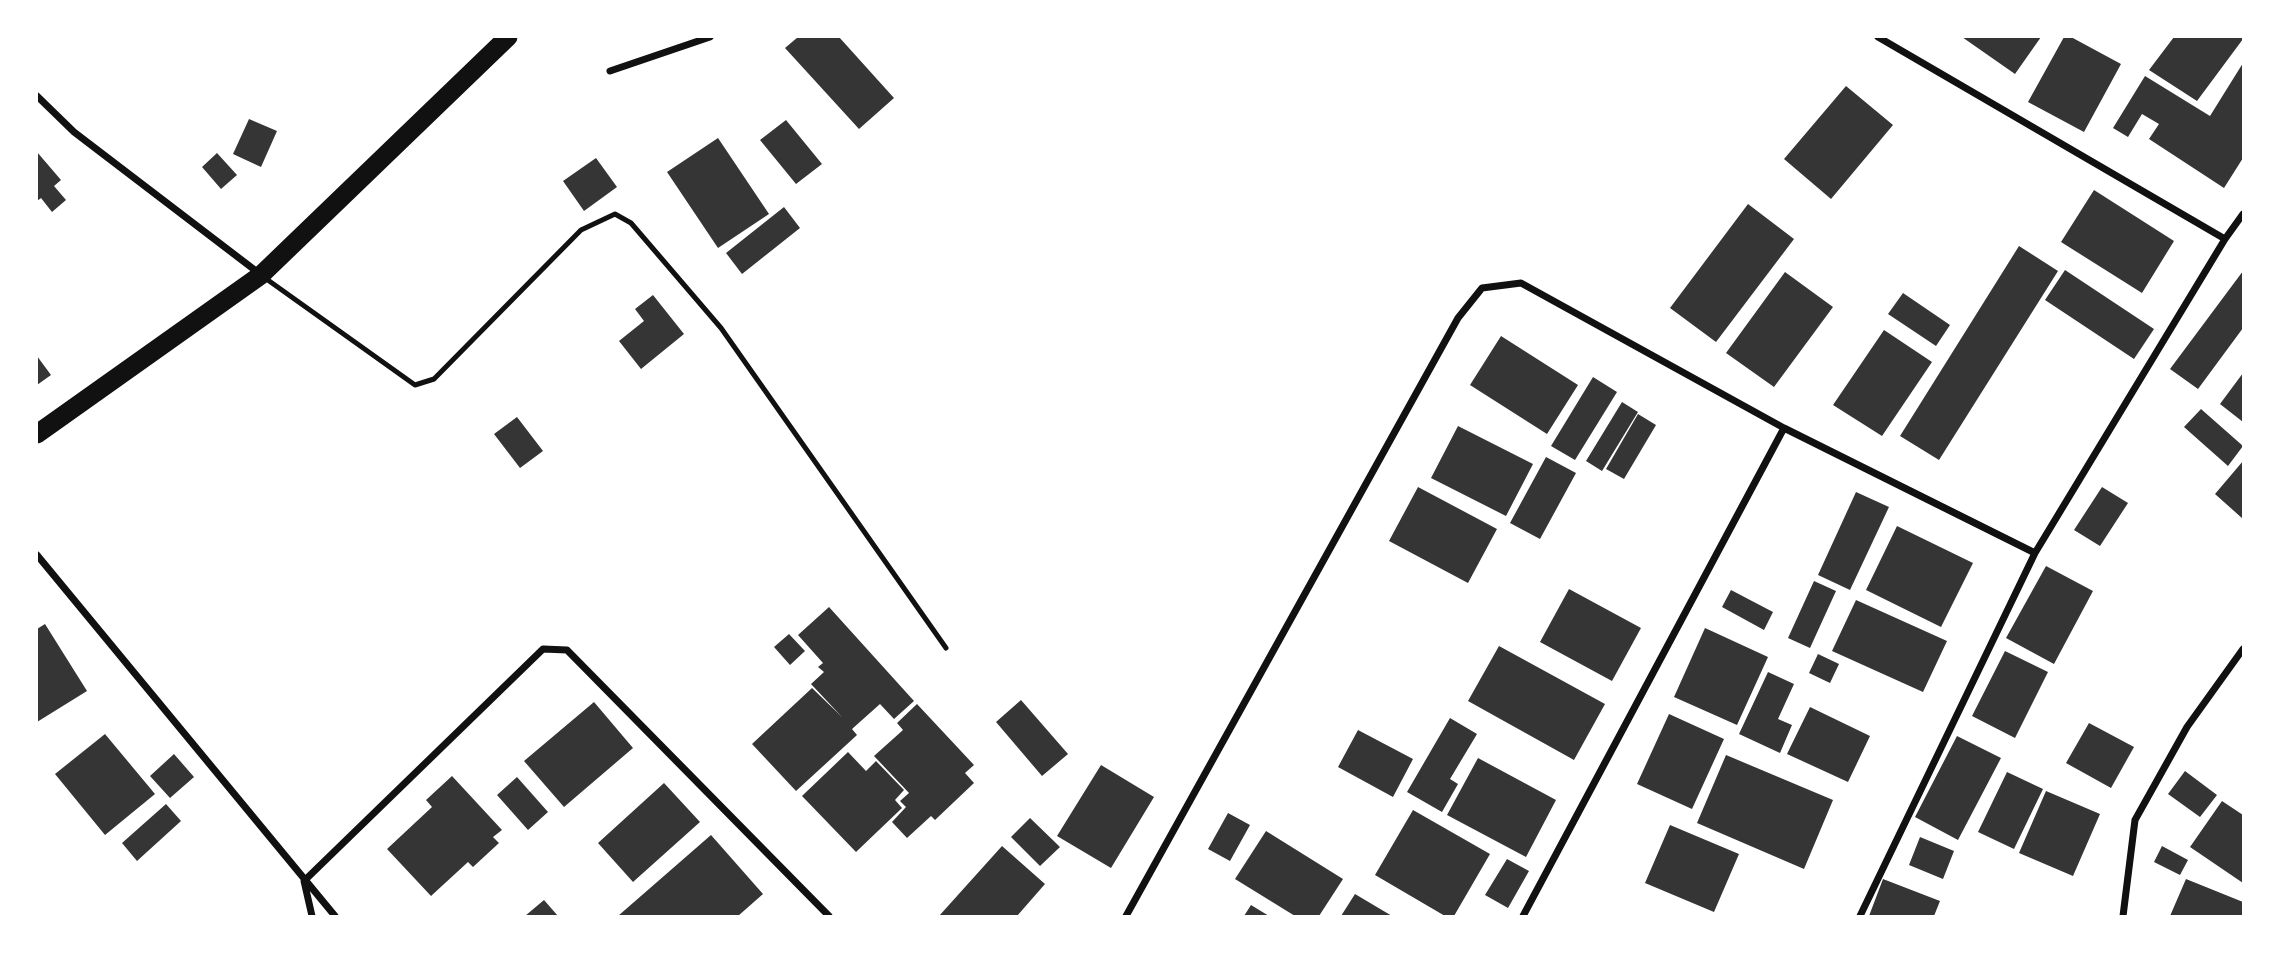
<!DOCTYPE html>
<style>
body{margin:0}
#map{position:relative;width:2280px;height:953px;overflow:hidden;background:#fff;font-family:"Nunito Sans",sans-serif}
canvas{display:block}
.frame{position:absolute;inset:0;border:38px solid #fff;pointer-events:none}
</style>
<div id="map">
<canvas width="2280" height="953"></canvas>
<div class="frame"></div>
</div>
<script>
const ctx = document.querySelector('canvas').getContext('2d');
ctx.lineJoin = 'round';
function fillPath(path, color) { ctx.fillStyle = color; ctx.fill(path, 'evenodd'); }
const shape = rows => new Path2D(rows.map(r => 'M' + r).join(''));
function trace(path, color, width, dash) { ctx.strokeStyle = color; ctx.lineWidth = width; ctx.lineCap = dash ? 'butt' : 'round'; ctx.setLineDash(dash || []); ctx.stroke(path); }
const building = shape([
 [798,37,839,37,894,98,859,129,785,48],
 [1962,37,2041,37,2015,74],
 [2064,37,2071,37,2121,64,2084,132,2028,102],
 [2174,37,2243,37,2243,39,2197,101,2149,70],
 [2243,63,2243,158,2224,188,2149,139,2159,124,2142,114,2128,137,2113,128,2145,76,2210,116],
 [1846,86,1893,125,1831,199,1784,159],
 [249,119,277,131,261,167,233,154],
 [786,120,822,164,796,184,760,140],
 [718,138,769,214,718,248,667,172],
 [37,152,61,180,54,186,66,200,52,212,41,198,37,201],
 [217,153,237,175,221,189,202,167],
 [596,158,617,187,584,211,563,181],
 [2094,190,2174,241,2142,293,2061,242],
 [1748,204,1794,239,1716,342,1670,308],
 [784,207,800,228,742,274,726,253],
 [2019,246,2058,271,1939,460,1900,436],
 [2065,270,2154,329,2134,359,2045,300],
 [2243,271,2243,328,2198,389,2170,369],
 [1785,272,1833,307,1774,387,1726,353],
 [1903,293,1950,325,1936,346,1888,314],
 [653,295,684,334,641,369,619,341,644,321,635,309],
 [1884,330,1932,362,1882,436,1833,405],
 [1501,336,1578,385,1547,434,1470,385],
 [37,356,51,375,37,385],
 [2243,373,2243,422,2220,404],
 [1593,377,1617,392,1575,460,1551,446],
 [1622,402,1638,412,1602,471,1586,461],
 [2201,409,2243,446,2228,466,2184,427],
 [1638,414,1656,425,1624,479,1606,469],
 [517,417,543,451,520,468,494,434],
 [1458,426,1533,464,1506,516,1431,478],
 [1546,457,1576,473,1540,539,1510,523],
 [2243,461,2243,519,2215,494],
 [1418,487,1497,529,1468,583,1389,541],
 [2102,487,2128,503,2100,546,2074,530],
 [1856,492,1889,507,1850,590,1818,575],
 [1897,526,1973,563,1941,627,1866,590],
 [2046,566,2093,591,2054,664,2006,638],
 [1814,581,1836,591,1810,648,1788,638],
 [1569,589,1641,628,1612,681,1540,642],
 [1731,590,1773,612,1764,630,1722,607],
 [1856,600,1947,641,1923,692,1832,651],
 [829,607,914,701,894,719,880,704,852,729,857,735,796,791,752,744,812,688,842,717,811,684,824,672,818,667,823,663,798,635],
 [45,624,87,691,37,722,37,629],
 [1705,628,1768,657,1737,725,1674,697],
 [789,634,805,651,790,665,774,647],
 [1499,646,1605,704,1574,760,1468,701],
 [2005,651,2048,672,2015,738,1972,716],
 [1818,654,1839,664,1830,683,1809,673],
 [1768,672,1794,684,1778,719,1792,725,1780,753,1739,734],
 [1021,700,1068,754,1042,776,996,722],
 [594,702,633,748,564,807,524,761],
 [917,704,974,765,965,773,974,783,935,820,931,816,907,838,892,822,906,807,900,801,909,793,874,756,903,730,897,723],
 [1810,707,1870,736,1848,782,1787,754],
 [1669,714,1724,739,1692,809,1637,784],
 [1450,718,1477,734,1450,779,1458,784,1442,812,1407,792],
 [2089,723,2134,747,2111,788,2066,763],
 [1358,730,1413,759,1393,797,1338,767],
 [105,734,155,794,105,835,55,774],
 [1957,736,2001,758,1958,840,1915,817],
 [848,752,866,771,876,761,904,790,895,800,902,808,856,852,802,796],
 [174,754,194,777,170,798,150,776],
 [1726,755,1833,800,1804,869,1697,823],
 [1478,758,1556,800,1526,857,1447,815],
 [1101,765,1154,797,1111,868,1057,836],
 [2185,771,2217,795,2200,817,2168,794],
 [2007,772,2043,789,2014,849,1978,832],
 [452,776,502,830,493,837,499,843,473,867,468,862,431,896,387,849,432,807,426,800],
 [517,777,548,812,528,830,497,795],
 [664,783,700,822,633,882,598,843],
 [2046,791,2100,814,2073,876,2019,853],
 [2222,801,2243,815,2243,883,2190,847],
 [166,804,181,821,137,861,122,843],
 [1413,810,1490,854,1454,916,1445,916,1375,875],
 [1228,813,1250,825,1230,861,1208,849],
 [1030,818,1060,847,1040,866,1011,837],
 [1670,825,1739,854,1714,912,1645,883],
 [1266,831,1343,879,1319,916,1295,916,1235,879],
 [711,835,763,894,738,916,618,916],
 [1920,837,1954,851,1943,879,1909,865],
 [1002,846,1045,884,1017,916,939,916],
 [2162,846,2188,860,2180,875,2154,862],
 [1507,859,1529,871,1508,908,1485,895],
 [1883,879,1940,901,1934,916,1869,916],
 [2186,879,2243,902,2243,916,2170,916],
 [1355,894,1392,916,1341,916],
 [544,900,558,916,525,916],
 [1251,905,1269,916,1244,916]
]);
const service = shape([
 [265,278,415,385,434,379,581,230,615,214,631,223,721,328,946,648]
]);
const minor = shape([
 [1878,37,2225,239],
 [610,71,710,37],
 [37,96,74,132,260,274],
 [37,555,335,916],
 [312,916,304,881,543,649,567,650,829,916],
 [1126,916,1458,318,1482,288,1521,283,1784,428,2035,553],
 [1523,916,1784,428],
 [1860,916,2035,553,2225,239,2243,214],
 [2123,916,2135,820,2187,727,2243,649]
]);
const trunk = shape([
 [37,434,261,275,508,37]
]);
fillPath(building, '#353535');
trace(service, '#111', 5);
trace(minor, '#111', 7);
trace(trunk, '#111', 19);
</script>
